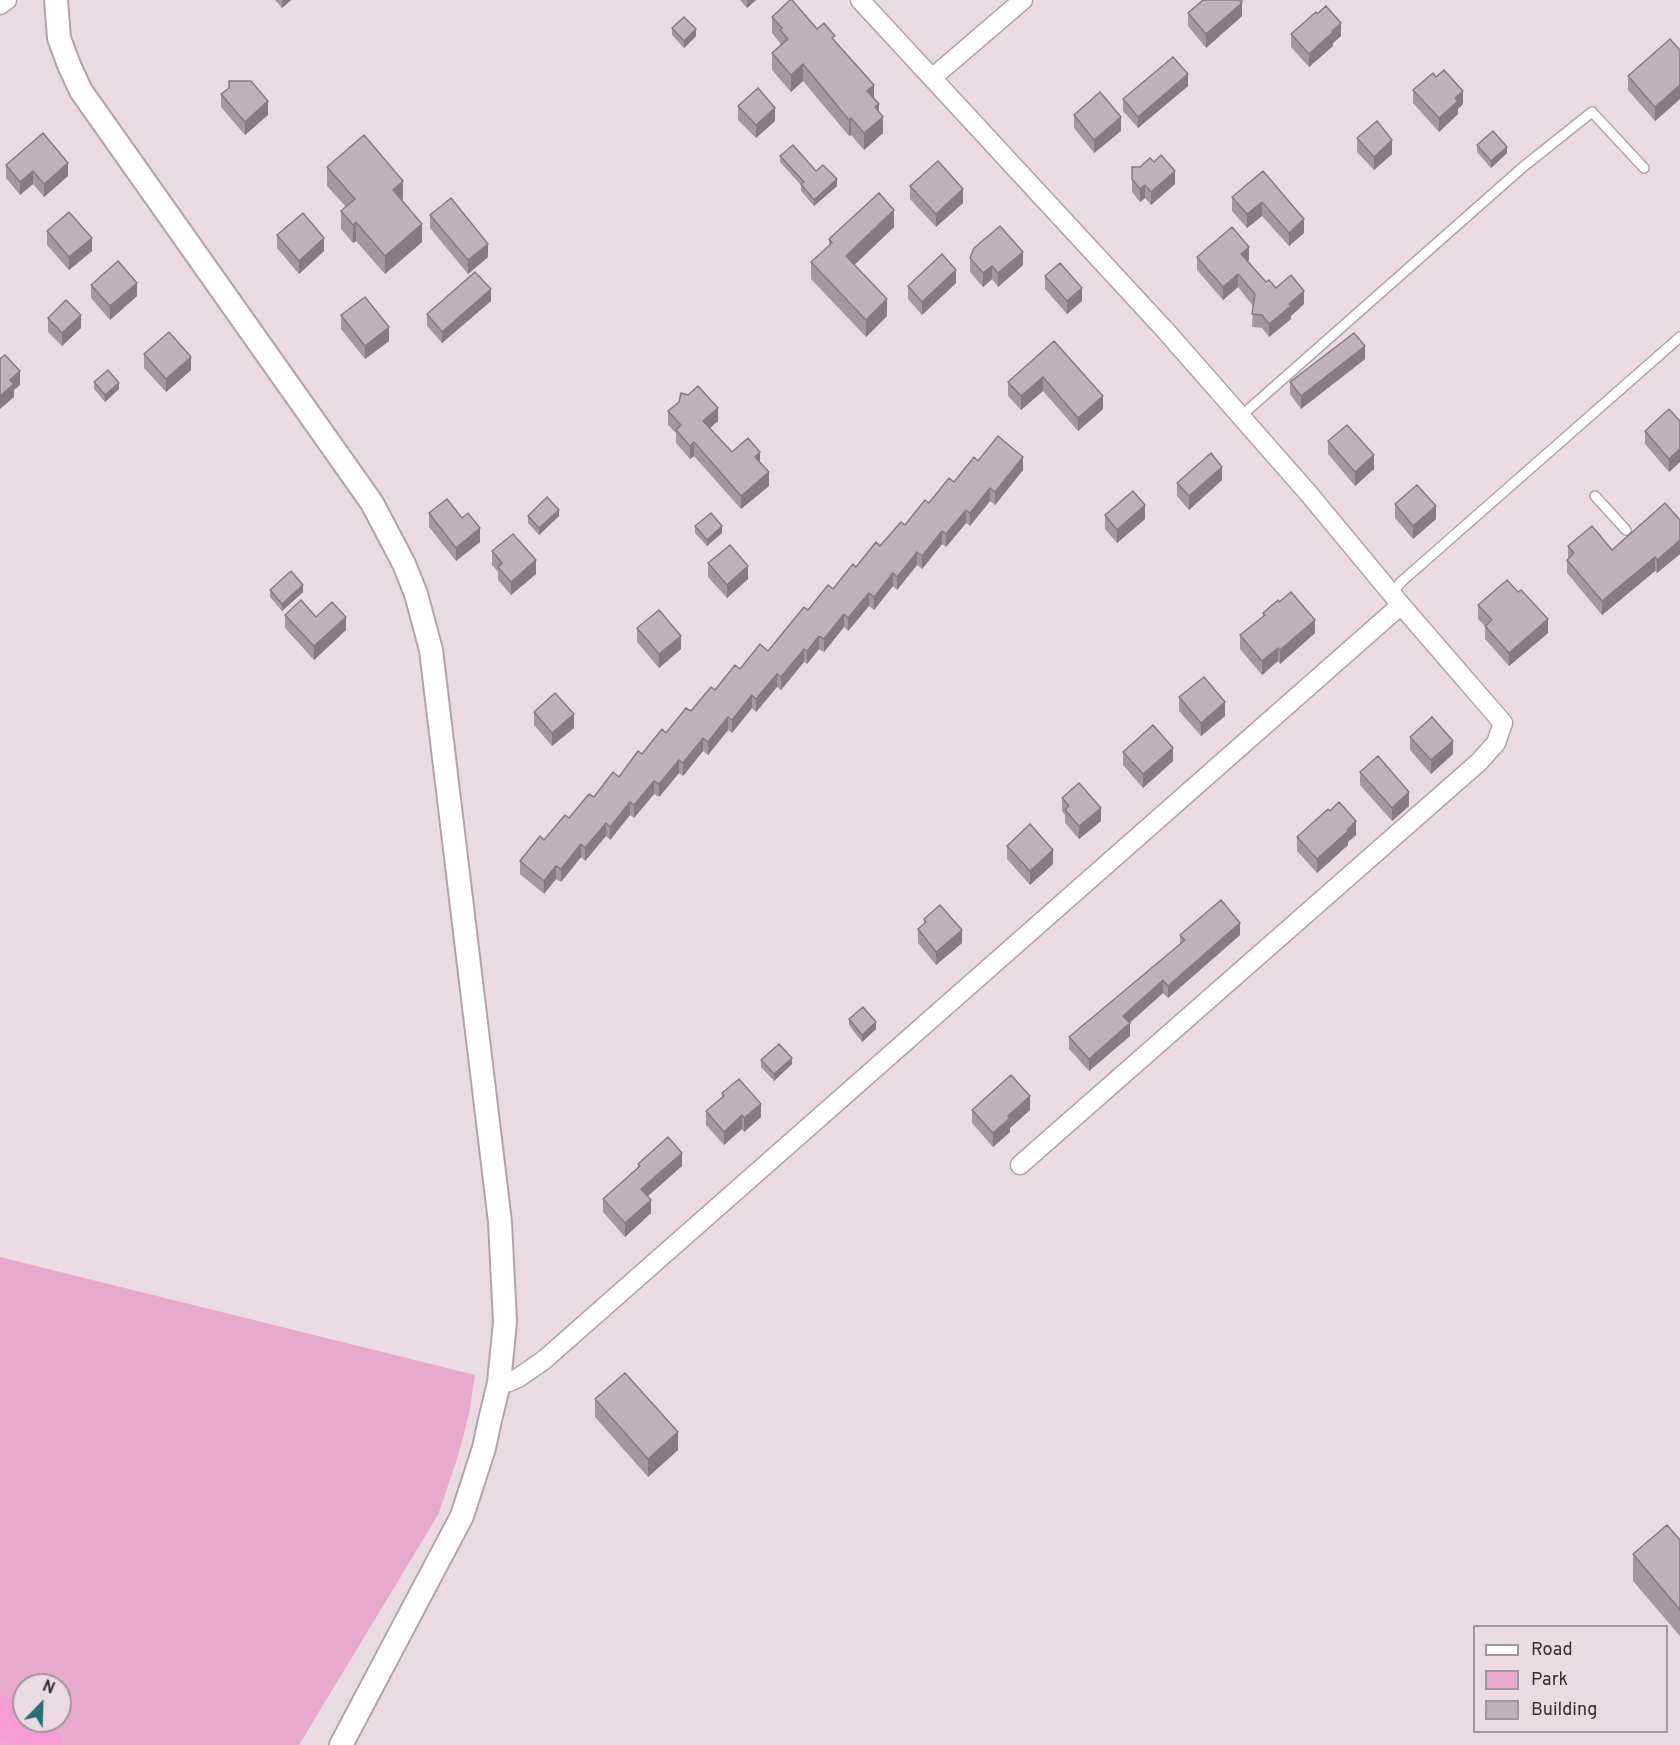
<!DOCTYPE html>
<style>
body{margin:0}
#map{position:relative;width:1680px;height:1745px;overflow:hidden;background:#eadbe3;font-family:Overpass,sans-serif}
canvas{display:block}
.legend{position:absolute;left:1473px;top:1625px;width:195px;height:108px;box-sizing:border-box;background:#eadbe3;border:2px solid #a2969c;margin:0;padding:8px 10px;list-style:none;font-size:18px;color:#352f32}
.legend li{display:flex;align-items:center;gap:12px;height:30px}
.legend b{width:30px;border:2px solid #a2969c}
.north{position:absolute;left:12px;top:1673px;width:60px;height:60px;box-sizing:border-box;background:#eadbe3;border:2px solid #a2969c;border-radius:50%;rotate:23deg;font-size:16px;font-weight:700;line-height:24px;text-align:center;color:#352f32}
.north::after{content:'';display:block;margin:auto;width:21px;height:27px;background:#26716f;clip-path:polygon(50% 0,100% 100%,50% 72%,0 100%)}
</style>
<div id="map">
<canvas width="1680" height="1745"></canvas>
<ul class="legend">
<li><b style="height:8px;background:#fff"></b>Road</li>
<li><b style="height:16px;background:#e7a9cd"></b>Park</li>
<li><b style="height:16px;background:#bfb0b9"></b>Building</li>
</ul>
<div class="north">N</div>
</div>
<script>
const ctx = document.querySelector('canvas').getContext('2d');
ctx.lineJoin = 'round';
function fillPath(path, color) { ctx.fillStyle = color; ctx.fill(path, 'evenodd'); }
const shape = rows => new Path2D(rows.map(r => 'M' + r).join(''));
function trace(path, color, width, dash) { ctx.strokeStyle = color; ctx.lineWidth = width; ctx.lineCap = dash ? 'butt' : 'round'; ctx.setLineDash(dash || []); ctx.stroke(path); }
const green = shape([
 [0,1257,475,1375,469,1414,458,1456,438,1515,299,1745,0,1745],
 [24,1685,60,1685,60,1721,24,1721]
]);
const river = shape([
 [0,1716,43,1745]
]);
const service = shape([
 [1241,416,1523,167,1592,112,1644,168],
 [1595,496,1626,530],
 [1392,594,1401,582,1680,337]
]);
const minor = shape([
 [860,0,1165,330,1309,494,1401,605,1503,723,1496,743,1479,762,1020,1165],
 [0,5,7,0],
 [932,78,1023,0],
 [499,1383,509,1382,518,1378,544,1360,1401,605]
]);
const tertiary = shape([
 [56,0,59,38,69,65,81,91,372,503,404,564,416,594,431,650,500,1222,505,1322,499,1383,490,1420,484,1448,462,1516,341,1745]
]);
const wall = shape([
 [275,0,291,0,282,8],
 [740,0,756,0,747,8],
 [1203,0,1244,0,1241,3,1242,16,1206,48,1188,26,1188,13],
 [1317,14,1341,36,1333,43,1333,46,1309,67,1291,47,1291,34],
 [772,17,817,29,835,41,874,98,879,112,883,133,864,150,851,135,849,136,803,81,791,92,772,70,772,53,780,46,780,43,772,33],
 [672,28,696,36,684,48,672,35],
 [1680,50,1680,99,1655,121,1628,90,1628,76],
 [1188,86,1138,128,1123,111,1123,99],
 [1413,90,1463,104,1458,109,1458,114,1439,132,1413,103],
 [221,94,268,115,245,135,221,107],
 [738,106,775,121,756,138,738,120],
 [1074,115,1121,131,1094,153,1074,128],
 [1357,138,1392,154,1374,170,1357,152],
 [1477,145,1507,153,1491,168,1477,152],
 [780,156,816,171,837,186,814,206,801,191,801,185,780,162],
 [6,165,68,176,44,197,33,184,20,195,6,178],
 [327,167,403,199,402,200,422,242,385,274,356,241,353,243,341,229,341,211,346,207,327,186],
 [1263,171,1304,233,1289,246,1262,216,1247,228,1232,211,1232,197],
 [1132,179,1175,184,1151,205,1145,198,1140,202,1132,192],
 [910,186,963,203,936,227,910,199],
 [430,215,488,257,468,274,430,228],
 [894,227,854,265,887,316,866,337,811,279,811,262,829,247,829,239],
 [47,231,92,251,69,270,47,245],
 [277,235,324,251,299,274,277,248],
 [1197,257,1249,260,1248,261,1266,282,1304,304,1291,316,1291,319,1269,337,1262,328,1252,327,1253,306,1238,287,1223,300,1197,270],
 [970,258,1023,265,998,287,992,279,983,287,970,272],
 [1045,276,1082,301,1067,314,1045,289],
 [956,283,922,315,908,299,908,286],
 [91,285,137,296,110,320,91,298],
 [491,301,442,343,427,326,427,314],
 [341,315,389,341,365,359,341,329],
 [48,318,81,328,62,346,48,332],
 [1054,341,1103,409,1078,431,1043,391,1021,410,1008,396,1008,382],
 [144,354,191,370,166,392,144,368],
 [1365,359,1301,409,1290,394,1290,382],
 [94,382,119,389,105,402,94,389],
 [668,411,718,421,710,428,732,452,760,463,769,486,741,509,694,456,690,459,676,443,676,433,668,425],
 [1680,421,1680,462,1669,472,1645,444,1645,431],
 [1328,441,1374,469,1355,486,1328,454],
 [978,461,1023,470,995,505,990,501,970,526,966,523,946,547,942,544,922,569,917,565,897,590,893,586,874,610,869,606,848,631,844,627,824,652,819,649,807,664,804,662,781,690,777,687,756,712,752,708,732,733,728,730,708,755,703,751,683,776,679,773,659,797,654,794,634,818,630,815,610,840,606,836,585,861,581,857,561,882,556,879,544,894,520,874,520,861,569,818,619,777,642,754,740,669,768,651,808,610,833,589,856,567],
 [1222,480,1189,510,1177,496,1177,483],
 [1395,504,1436,519,1413,539,1395,518],
 [429,513,462,518,480,542,456,561,429,527],
 [1105,515,1145,519,1117,543,1105,529],
 [528,516,559,516,539,535,528,523],
 [1680,520,1680,554,1657,573,1655,571,1602,615,1567,573,1567,560,1568,558,1568,546,1612,550],
 [695,526,722,533,707,546,695,533],
 [492,551,536,574,511,595,498,580,498,572,492,565],
 [708,563,748,579,727,598,708,577],
 [270,590,303,592,282,611,270,597],
 [1279,602,1315,633,1280,664,1278,661,1262,675,1240,649,1240,635,1263,616,1263,613],
 [1478,605,1548,633,1509,666,1485,639,1485,626,1478,619],
 [285,615,316,617,346,630,314,660,285,628],
 [637,628,681,649,659,668,637,642],
 [1179,697,1225,716,1201,736,1179,711],
 [534,712,574,728,552,746,534,725],
 [1410,737,1453,754,1431,774,1410,750],
 [1123,752,1173,761,1143,788,1123,765],
 [1360,772,1409,806,1392,821,1360,785],
 [1062,798,1101,821,1079,839,1065,823,1065,815,1062,811],
 [1330,811,1356,835,1348,842,1348,845,1317,873,1297,851,1297,837],
 [1007,846,1053,864,1030,885,1007,859],
 [924,919,962,943,936,965,918,943,918,929,924,923],
 [1180,935,1240,935,1168,998,1163,993,1130,1023,1130,1036,1089,1071,1069,1049,1069,1037,1180,944],
 [849,1019,876,1029,862,1042,849,1025],
 [761,1060,792,1064,774,1081,761,1067],
 [722,1093,761,1117,744,1132,742,1129,724,1145,706,1125,706,1111,722,1097],
 [972,1110,1030,1110,1010,1128,1010,1132,993,1147,972,1123],
 [638,1164,682,1166,648,1196,651,1213,625,1237,603,1212,603,1199,638,1168],
 [595,1399,678,1450,648,1477,595,1417],
 [1680,1540,1680,1636,1633,1581,1633,1554]
]);
const shadedWall = shape([
 [284,0,291,0,282,8,282,1],
 [747,0,756,0,747,8],
 [1242,3,1242,16,1206,48,1206,34],
 [1341,23,1341,36,1333,43,1333,46,1309,67,1309,54],
 [696,29,696,36,684,48,684,41],
 [803,64,803,81,791,92,791,75],
 [1188,74,1188,86,1138,128,1138,117],
 [874,85,874,102,867,91],
 [1680,85,1680,99,1655,121,1655,107],
 [1463,91,1463,104,1458,109,1458,114,1439,132,1439,118,1455,98],
 [268,101,268,115,245,135,245,122],
 [879,104,879,121,883,117,883,133,864,150,864,133,875,107],
 [775,108,775,121,756,138,756,125],
 [1121,117,1121,131,1094,153,1094,140],
 [851,118,851,135,849,136,849,120],
 [1392,140,1392,154,1374,170,1374,157],
 [1507,147,1507,153,1491,168,1491,161],
 [68,163,68,176,44,197,44,184],
 [33,171,33,184,20,195,20,182],
 [1175,171,1175,184,1151,205,1151,192],
 [837,179,837,186,814,206,814,200],
 [403,181,403,199,393,208,393,190],
 [1145,185,1145,198,1140,202,1140,189],
 [963,189,963,203,936,227,936,214],
 [1262,202,1262,216,1247,228,1247,214],
 [894,210,894,227,846,273,846,256],
 [1304,219,1304,233,1289,246,1289,233],
 [356,222,356,241,353,243,353,225],
 [422,224,422,242,385,274,385,256],
 [92,238,92,251,69,270,69,257],
 [324,238,324,251,299,274,299,261],
 [488,244,488,257,468,274,468,260],
 [1249,247,1249,260,1241,267,1241,254],
 [1023,252,1023,265,998,287,998,273],
 [992,266,992,279,983,287,983,273],
 [956,270,956,283,922,315,922,302],
 [1238,274,1238,287,1223,300,1223,287],
 [137,283,137,296,110,320,110,306],
 [1082,288,1082,301,1067,314,1067,301],
 [491,289,491,301,442,343,442,332],
 [1304,291,1304,304,1291,316,1291,319,1269,337,1269,324,1289,304],
 [887,299,887,316,866,337,866,320],
 [81,315,81,328,62,346,62,333],
 [389,327,389,341,365,359,365,346],
 [1365,346,1365,359,1301,409,1301,396],
 [191,357,191,370,166,392,166,379],
 [20,371,20,385,14,390,14,397,0,409,0,396,10,380],
 [1043,377,1043,391,1021,410,1021,396],
 [119,383,119,389,105,402,105,395],
 [1103,396,1103,409,1078,431,1078,418],
 [718,408,718,421,703,434,703,421],
 [694,442,694,456,690,459,690,446],
 [1680,449,1680,462,1669,472,1669,459],
 [760,452,760,465,755,457],
 [1374,455,1374,469,1355,486,1355,472],
 [1023,457,1023,470,995,505,995,492],
 [1222,467,1222,480,1189,510,1189,496],
 [769,472,769,486,741,509,741,496],
 [990,488,990,501,970,526,970,513],
 [1145,505,1145,519,1117,543,1117,530],
 [1436,506,1436,519,1413,539,1413,526],
 [559,510,559,516,539,535,539,528],
 [966,510,966,523,946,547,946,534],
 [722,526,722,533,707,546,707,540],
 [480,528,480,542,456,561,456,548],
 [942,531,942,544,922,569,922,556],
 [1680,540,1680,554,1657,573,1657,560],
 [917,552,917,565,897,590,897,577],
 [1655,557,1655,571,1602,615,1602,601],
 [536,560,536,574,511,595,511,582],
 [748,566,748,579,727,598,727,585],
 [893,573,893,586,874,610,874,597],
 [303,585,303,592,282,611,282,604],
 [869,593,869,606,848,631,848,618],
 [844,614,844,627,824,652,824,639],
 [346,617,346,630,314,660,314,646],
 [1548,619,1548,633,1509,666,1509,653],
 [1315,620,1315,633,1280,664,1280,650],
 [681,636,681,649,659,668,659,654],
 [819,636,819,649,807,664,807,651],
 [1278,648,1278,661,1262,675,1262,661],
 [804,649,804,662,781,690,781,677],
 [777,674,777,687,756,712,756,699],
 [752,695,752,708,732,733,732,720],
 [1225,702,1225,716,1201,736,1201,723],
 [574,714,574,728,552,746,552,733],
 [728,717,728,730,708,755,708,742],
 [703,738,703,751,683,776,683,763],
 [1453,741,1453,754,1431,774,1431,760],
 [1173,748,1173,761,1143,788,1143,774],
 [679,760,679,773,659,797,659,784],
 [654,781,654,794,634,818,634,805],
 [1409,792,1409,806,1392,821,1392,808],
 [630,802,630,815,610,840,610,827],
 [1101,808,1101,821,1079,839,1079,826],
 [1356,821,1356,835,1348,842,1348,845,1317,873,1317,859],
 [606,823,606,836,585,861,585,848],
 [581,844,581,857,561,882,561,869],
 [1053,850,1053,864,1030,885,1030,871],
 [556,866,556,879,544,894,544,881],
 [1240,923,1240,935,1168,998,1168,986],
 [962,930,962,943,936,965,936,952],
 [1163,980,1163,993,1123,1028,1123,1016],
 [876,1022,876,1029,862,1042,862,1035],
 [1130,1023,1130,1036,1089,1071,1089,1059],
 [792,1058,792,1064,774,1081,774,1074],
 [1030,1096,1030,1110,1010,1128,1010,1132,993,1147,993,1133,1008,1116],
 [761,1104,761,1117,744,1132,744,1118],
 [742,1115,742,1129,724,1145,724,1132],
 [682,1153,682,1166,641,1202,641,1189],
 [651,1200,651,1213,625,1237,625,1223],
 [678,1432,678,1450,648,1477,648,1459]
]);
const building = shape([
 [790,0,792,0,817,29,824,23,835,36,832,38,874,85,867,91,879,104,875,107,883,117,864,133,851,118,849,120,803,64,791,75,772,53,788,39,780,30,782,28,772,17,790,0],
 [1203,0,1239,0,1242,3,1206,34,1188,13,1203,0],
 [1326,6,1341,23,1332,31,1333,32,1309,54,1291,34,1316,12,1317,14,1326,6],
 [684,17,696,29,684,41,672,28,684,17],
 [1670,39,1680,50,1680,85,1655,107,1628,76,1670,39],
 [1173,57,1188,74,1138,117,1123,99,1173,57],
 [1444,70,1463,91,1455,98,1458,101,1439,118,1413,90,1433,73,1436,77,1444,70],
 [229,81,251,81,268,101,245,122,221,94,229,88,229,81],
 [758,88,775,108,756,125,738,106,758,88],
 [1100,92,1121,117,1094,140,1074,115,1100,92],
 [1377,121,1392,140,1374,157,1357,138,1377,121],
 [1493,131,1507,147,1491,161,1477,145,1493,131],
 [43,133,68,163,44,184,33,171,20,182,6,165,43,133],
 [364,135,403,181,393,190,422,224,385,256,356,222,353,225,341,211,355,199,327,167,364,135],
 [793,145,816,171,823,165,837,179,814,200,801,184,804,182,780,156,793,145],
 [1161,155,1175,171,1151,192,1145,185,1140,189,1132,179,1132,167,1140,167,1150,158,1154,162,1161,155],
 [938,161,963,189,936,214,910,186,938,161],
 [1263,171,1304,219,1289,233,1262,202,1247,214,1232,197,1263,171],
 [879,193,894,210,846,256,887,299,866,320,811,262,832,243,829,239,879,193],
 [451,198,488,244,468,260,430,215,451,198],
 [69,212,92,238,69,257,47,231,69,212],
 [303,213,324,238,299,261,277,235,303,213],
 [1000,226,1023,252,998,273,992,266,983,273,970,258,974,248,1000,226],
 [1232,227,1249,247,1241,254,1266,282,1269,280,1276,288,1291,275,1304,291,1289,304,1291,306,1269,324,1262,315,1252,314,1255,294,1238,274,1223,287,1197,257,1232,227],
 [942,254,956,270,922,302,908,286,942,254],
 [118,261,137,283,110,306,91,285,118,261],
 [1060,263,1082,288,1067,301,1045,276,1060,263],
 [475,272,491,289,442,332,427,314,475,272],
 [365,297,389,327,365,346,341,315,365,297],
 [66,300,81,315,62,333,48,318,66,300],
 [169,332,191,357,166,379,144,354,169,332],
 [1354,333,1365,346,1301,396,1290,382,1354,333],
 [1054,341,1103,396,1078,418,1043,377,1021,396,1008,382,1054,341],
 [5,355,20,371,10,380,14,384,0,396,0,359,5,355],
 [108,370,119,383,105,395,94,382,108,370],
 [698,386,718,408,703,421,732,452,748,438,760,452,755,457,769,472,741,496,694,442,690,446,676,430,681,425,668,411,679,402,681,393,688,395,698,386],
 [1669,409,1680,421,1680,449,1669,459,1645,431,1669,409],
 [1347,425,1374,455,1355,472,1328,441,1347,425],
 [998,436,1023,457,995,492,990,488,970,513,966,510,946,534,942,531,922,556,917,552,897,577,893,573,874,597,869,593,848,618,844,614,824,639,819,636,807,651,804,649,781,677,777,674,756,699,752,695,732,720,728,717,708,742,703,738,683,763,679,760,659,784,654,781,634,805,630,802,610,827,606,823,585,848,581,844,561,869,556,866,544,881,520,861,540,836,544,840,565,815,569,818,589,794,594,797,613,772,619,777,638,751,642,754,662,729,666,733,686,708,691,711,711,687,715,690,735,665,740,669,760,644,768,651,804,607,808,610,828,585,833,589,853,564,856,567,876,542,880,546,901,522,905,525,925,500,929,503,949,478,954,482,974,457,978,461,998,436],
 [1211,453,1222,467,1189,496,1177,483,1211,453],
 [1417,485,1436,506,1413,526,1395,504,1417,485],
 [1133,491,1145,505,1117,530,1105,515,1133,491],
 [547,497,559,510,539,528,528,516,547,497],
 [447,499,462,518,468,513,480,528,456,548,429,513,447,499],
 [1665,503,1680,520,1680,540,1657,560,1655,557,1602,601,1567,560,1574,553,1568,546,1592,526,1612,550,1665,503],
 [711,513,722,526,707,540,695,526,711,513],
 [513,534,536,560,511,582,498,567,502,563,492,551,513,534],
 [730,545,748,566,727,585,708,563,730,545],
 [291,571,303,585,282,604,270,590,291,571],
 [1507,580,1518,592,1521,590,1548,619,1509,653,1485,626,1492,620,1478,605,1507,580],
 [1291,592,1315,620,1280,650,1278,648,1262,661,1240,635,1265,615,1263,613,1278,600,1279,602,1291,592],
 [301,600,316,617,332,602,346,617,314,646,285,615,301,600],
 [659,610,681,636,659,654,637,628,659,610],
 [1204,677,1225,702,1201,723,1179,697,1204,677],
 [555,693,574,714,552,733,534,712,555,693],
 [1432,717,1453,741,1431,760,1410,737,1432,717],
 [1153,725,1173,748,1143,774,1123,752,1153,725],
 [1378,756,1409,792,1392,808,1360,772,1378,756],
 [1079,783,1101,808,1079,826,1065,810,1069,806,1062,798,1079,783],
 [1339,802,1356,821,1347,830,1348,831,1317,859,1297,837,1328,809,1330,811,1339,802],
 [1030,824,1053,850,1030,871,1007,846,1030,824],
 [1221,900,1240,923,1168,986,1163,980,1123,1016,1130,1023,1089,1059,1069,1037,1185,940,1180,935,1221,900],
 [940,905,962,930,936,952,918,929,926,922,924,919,940,905],
 [863,1007,876,1022,862,1035,849,1019,863,1007],
 [779,1044,792,1058,774,1074,761,1060,779,1044],
 [1011,1075,1030,1096,1008,1116,1010,1118,993,1133,972,1110,1011,1075],
 [739,1079,761,1104,744,1118,742,1115,724,1132,706,1111,724,1096,722,1093,739,1079],
 [668,1137,682,1153,641,1189,651,1200,625,1223,603,1199,640,1166,638,1164,668,1137],
 [625,1373,678,1432,648,1459,595,1399,625,1373],
 [1667,1525,1680,1540,1680,1610,1633,1554,1667,1525]
]);
fillPath(green, '#e7a9cd');
trace(river, '#f59cd2', 39);
trace(service, '#b2a3ab', 12);
trace(minor, '#b2a3ab', 21);
trace(tertiary, '#b2a3ab', 26);
trace(service, '#fff', 9);
trace(minor, '#fff', 18);
trace(tertiary, '#fff', 22);
fillPath(wall, '#a4979f');
fillPath(shadedWall, '#867b82');
fillPath(building, '#bfb0b9');
trace(building, '#867b82', 1.5);
</script>
